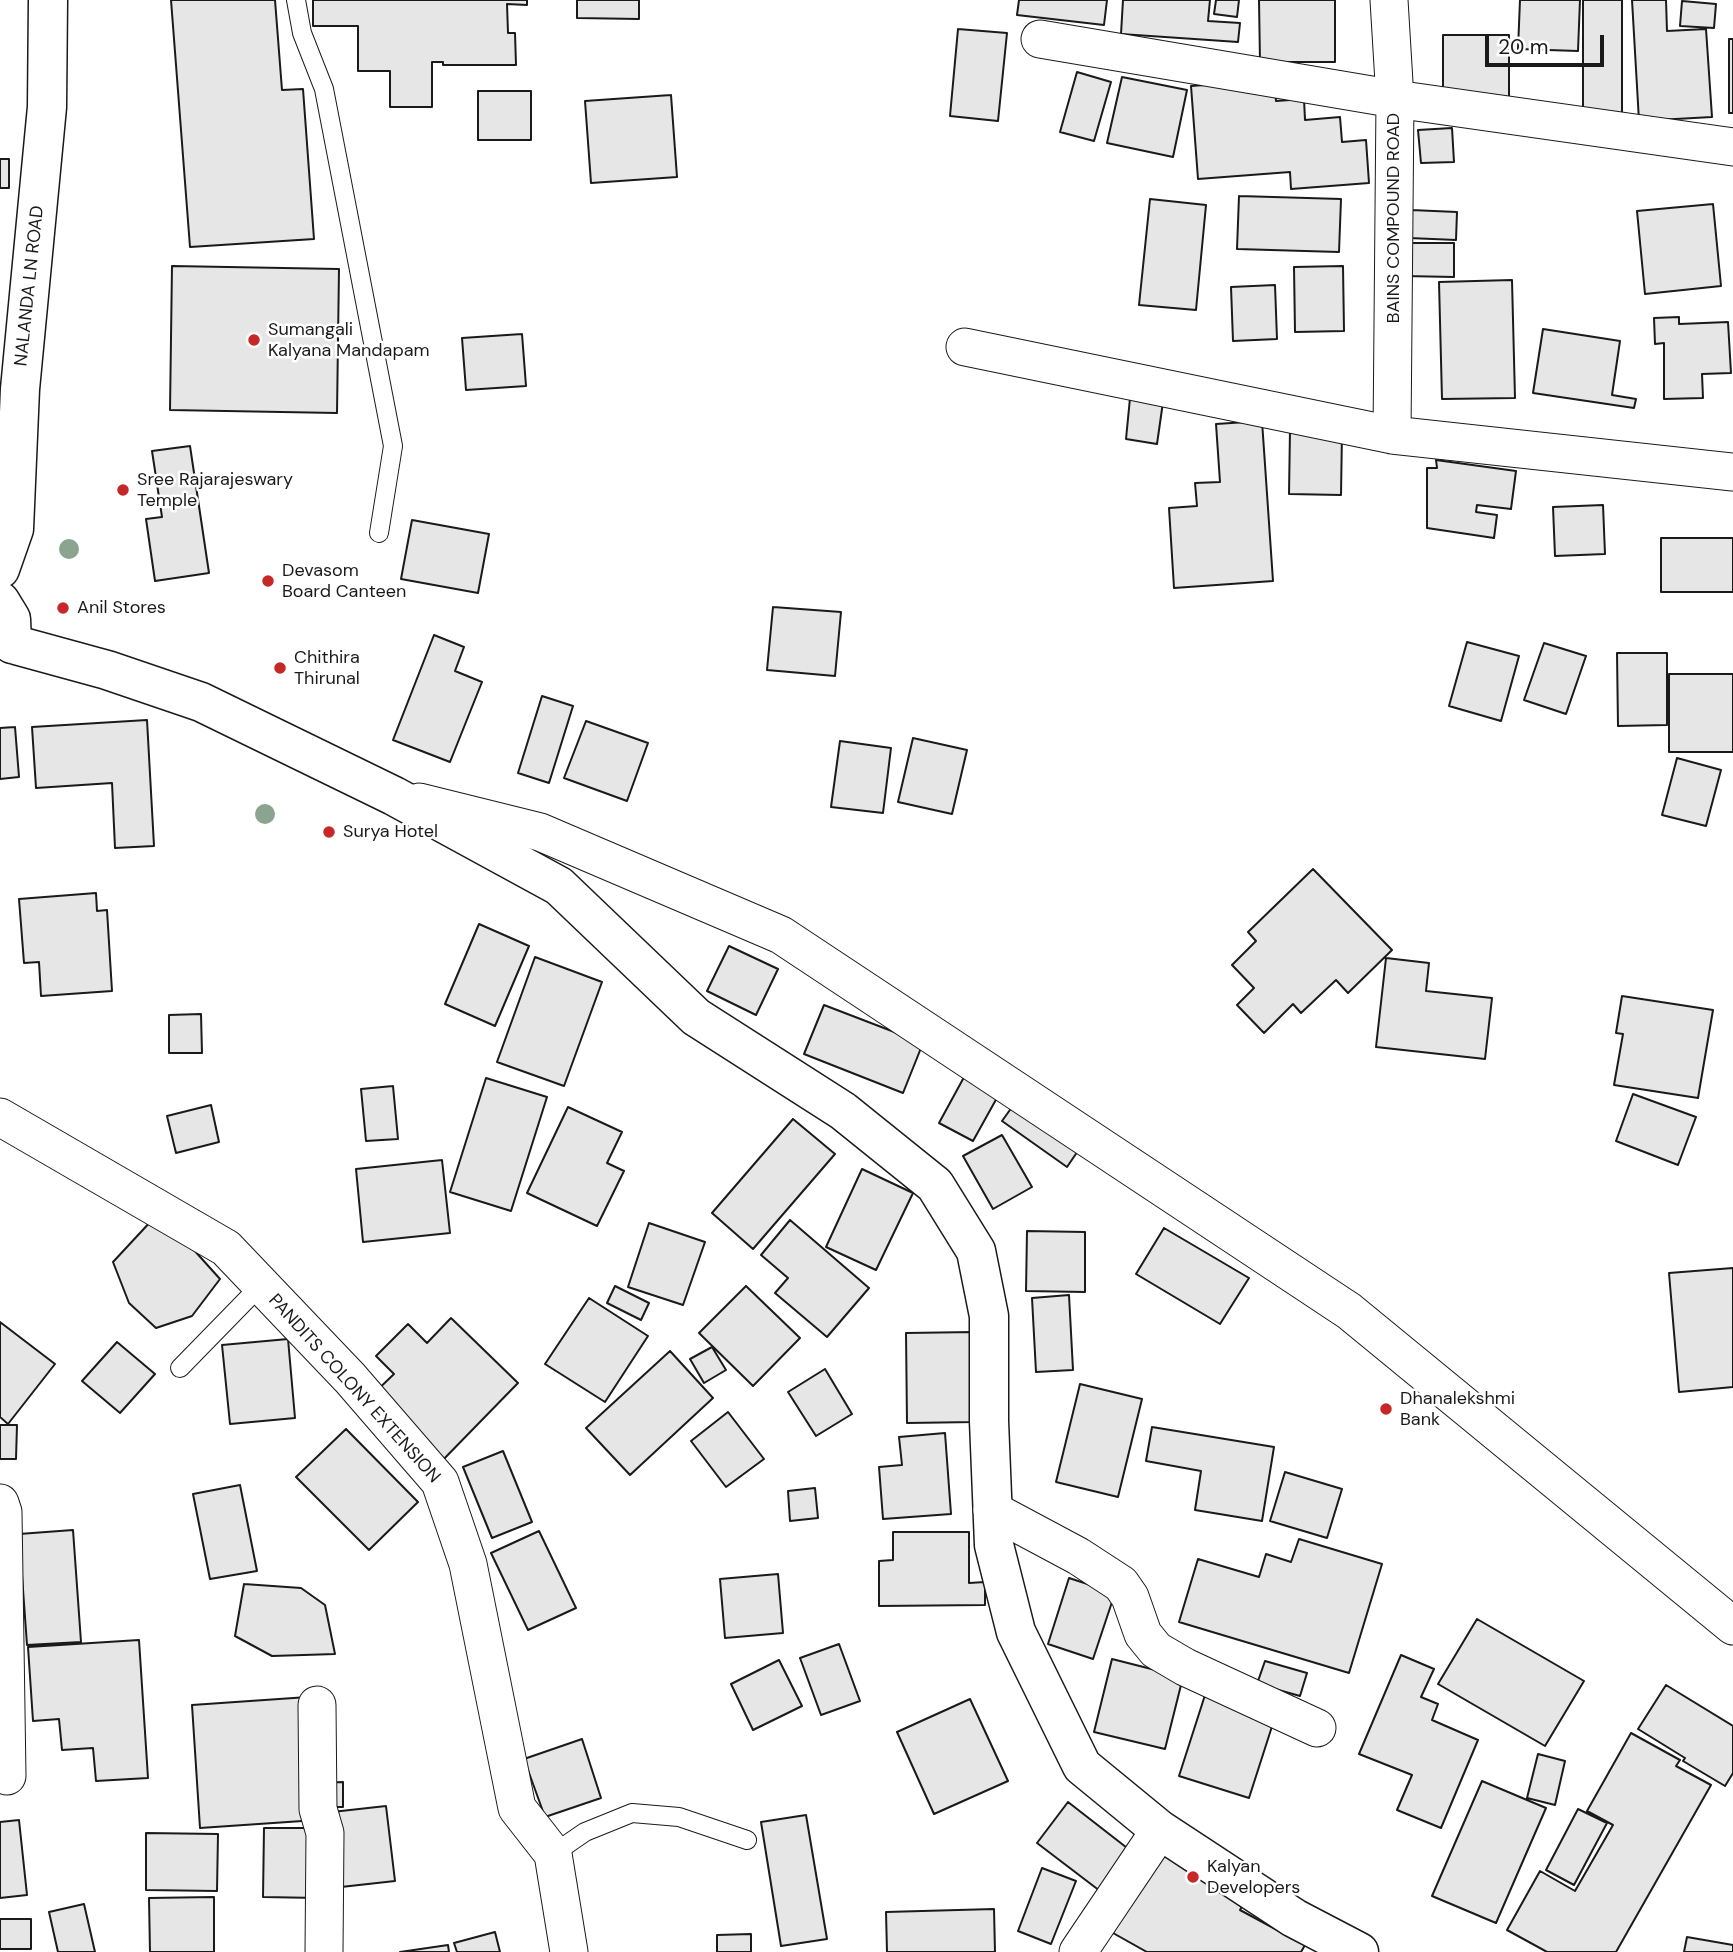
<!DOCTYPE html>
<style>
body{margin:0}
#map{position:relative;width:1733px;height:1952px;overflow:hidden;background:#fff;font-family:"DM Sans",sans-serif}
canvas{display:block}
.scale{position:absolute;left:1485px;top:35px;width:119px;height:32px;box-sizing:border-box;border:4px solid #1a1a1a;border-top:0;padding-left:9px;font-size:21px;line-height:24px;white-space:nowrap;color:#1a1a1a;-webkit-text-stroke:5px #fff;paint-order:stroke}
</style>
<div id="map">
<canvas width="1733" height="1952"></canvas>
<div class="scale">20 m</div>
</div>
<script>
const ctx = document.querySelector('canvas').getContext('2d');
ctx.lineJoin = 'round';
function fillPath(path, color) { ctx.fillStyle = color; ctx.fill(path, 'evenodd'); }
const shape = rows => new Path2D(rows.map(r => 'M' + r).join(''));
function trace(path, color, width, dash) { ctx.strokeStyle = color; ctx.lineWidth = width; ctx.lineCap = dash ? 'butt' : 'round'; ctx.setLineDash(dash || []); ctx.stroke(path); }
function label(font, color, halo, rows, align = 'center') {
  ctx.font = font + ' "DM Sans",sans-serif'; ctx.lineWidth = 5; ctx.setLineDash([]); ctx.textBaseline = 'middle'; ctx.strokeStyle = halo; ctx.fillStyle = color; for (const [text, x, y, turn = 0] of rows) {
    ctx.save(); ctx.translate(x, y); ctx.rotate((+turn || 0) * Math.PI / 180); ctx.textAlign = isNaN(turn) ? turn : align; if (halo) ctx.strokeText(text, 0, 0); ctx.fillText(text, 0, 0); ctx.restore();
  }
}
const building = shape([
 [171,0,275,0,282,90,303,89,314,239,190,247,171,0],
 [313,0,527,0,527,5,507,4,508,33,515,33,516,65,443,65,443,62,432,62,432,107,390,107,390,71,358,71,358,26,313,26,313,0],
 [577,0,639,0,639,19,577,18,577,0],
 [1019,0,1107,0,1104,25,1017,15,1019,0],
 [1123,0,1210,0,1208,21,1240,23,1238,42,1121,34,1123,0],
 [1216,0,1239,0,1237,17,1214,14,1216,0],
 [1259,0,1335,0,1335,62,1260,62,1259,0],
 [1520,0,1580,0,1578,51,1518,49,1520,0],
 [1583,0,1622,0,1622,117,1583,117,1583,0],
 [1632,0,1666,0,1667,31,1706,29,1712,117,1639,121,1632,0],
 [1682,1,1716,4,1714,28,1680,26,1682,1],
 [958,29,1007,33,998,121,950,116,958,29],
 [1443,35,1509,35,1509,97,1443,97,1443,35],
 [1729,39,1733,39,1733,113,1729,113,1729,39],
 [1077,72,1111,82,1094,141,1060,132,1077,72],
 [1122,77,1187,90,1173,157,1107,143,1122,77],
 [1274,80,1276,101,1304,99,1305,120,1340,117,1342,142,1366,140,1369,183,1291,189,1290,172,1198,179,1191,86,1274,80],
 [478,91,531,91,531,140,478,140,478,91],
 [671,95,677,177,591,183,585,101,671,95],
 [1452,128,1454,162,1421,163,1418,130,1452,128],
 [0,159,9,159,9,188,0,188,0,159],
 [1239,196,1341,199,1339,252,1237,249,1239,196],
 [1150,199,1206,205,1196,310,1139,305,1150,199],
 [1713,204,1721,286,1645,294,1637,211,1713,204],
 [1411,210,1457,212,1456,240,1409,238,1411,210],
 [1405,243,1454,243,1454,277,1404,276,1405,243],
 [172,266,339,269,337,413,170,410,172,266],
 [1343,266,1344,331,1295,332,1294,267,1343,266],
 [1512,280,1515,398,1442,399,1439,282,1512,280],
 [1275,285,1277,339,1233,341,1231,287,1275,285],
 [1679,317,1679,324,1728,322,1731,373,1702,374,1703,398,1664,399,1664,343,1655,344,1654,318,1679,317],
 [1543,329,1620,341,1612,395,1636,399,1634,408,1533,393,1543,329],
 [522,334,526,386,466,390,462,338,522,334],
 [1130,398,1163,402,1157,444,1126,439,1130,398],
 [1262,421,1273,581,1174,588,1169,508,1197,506,1195,483,1220,482,1216,424,1262,421],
 [1290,430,1342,432,1341,495,1289,494,1290,430],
 [190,446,209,573,155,581,146,519,162,517,152,451,190,446],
 [1436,460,1516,471,1511,509,1477,505,1476,512,1497,515,1494,538,1427,528,1427,468,1437,468,1436,460],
 [1603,505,1605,554,1555,556,1553,507,1603,505],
 [412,520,489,534,478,593,401,579,412,520],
 [1661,538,1733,538,1733,592,1661,592,1661,538],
 [773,607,841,612,835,676,767,670,773,607],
 [434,635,464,647,455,671,482,682,450,762,393,740,434,635],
 [1467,642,1519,656,1501,721,1449,706,1467,642],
 [1544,643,1586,656,1566,714,1524,700,1544,643],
 [1617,653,1667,653,1667,725,1618,726,1617,653],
 [1669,674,1733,674,1733,752,1669,752,1669,674],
 [542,696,573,706,549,783,518,773,542,696],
 [147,720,154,846,115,848,112,783,36,788,32,727,147,720],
 [586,721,648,743,627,801,564,778,586,721],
 [15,727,19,777,0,779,0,728,15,727],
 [913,738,967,750,952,814,898,802,913,738],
 [840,741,891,748,883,813,831,807,840,741],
 [1677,758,1721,770,1706,826,1662,815,1677,758],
 [1313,869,1392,950,1348,993,1336,980,1301,1013,1293,1004,1264,1033,1237,1005,1254,988,1232,965,1256,941,1248,932,1313,869],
 [96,893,97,911,107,910,112,991,41,996,39,962,24,963,19,899,96,893],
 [479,924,529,946,495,1026,445,1004,479,924],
 [729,946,778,969,756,1015,707,991,729,946],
 [535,957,602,982,564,1086,497,1062,535,957],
 [1386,958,1429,963,1426,991,1492,998,1485,1059,1376,1047,1386,958],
 [1622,996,1713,1010,1698,1098,1614,1085,1623,1034,1616,1033,1622,996],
 [824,1005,923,1043,903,1093,804,1054,824,1005],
 [201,1014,202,1053,169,1053,169,1015,201,1014],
 [969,1068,1003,1087,973,1141,939,1123,969,1068],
 [486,1078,547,1097,511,1211,450,1192,486,1078],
 [393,1086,398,1139,366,1141,361,1089,393,1086],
 [1633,1094,1696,1117,1678,1165,1616,1141,1633,1094],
 [1020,1096,1084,1142,1067,1167,1002,1121,1020,1096],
 [211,1105,219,1142,176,1153,167,1116,211,1105],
 [568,1107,622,1132,607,1163,624,1171,597,1226,527,1193,568,1107],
 [793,1119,835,1154,753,1249,712,1213,793,1119],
 [1002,1135,1032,1187,993,1209,963,1156,1002,1135],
 [442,1160,450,1233,363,1242,356,1169,442,1160],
 [862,1169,913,1193,876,1270,826,1247,862,1169],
 [153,1219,184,1239,220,1279,192,1316,156,1328,129,1303,113,1262,153,1219],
 [790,1220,869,1288,827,1337,775,1293,788,1278,761,1255,790,1220],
 [649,1223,705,1242,683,1305,628,1287,649,1223],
 [1164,1228,1249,1278,1220,1324,1136,1274,1164,1228],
 [1027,1231,1085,1232,1085,1292,1026,1291,1027,1231],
 [1733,1268,1733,1387,1679,1392,1669,1273,1733,1268],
 [615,1286,649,1303,641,1320,607,1303,615,1286],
 [746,1286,800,1338,753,1386,699,1333,746,1286],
 [1069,1295,1073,1370,1036,1372,1032,1298,1069,1295],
 [589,1298,648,1336,605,1402,545,1364,589,1298],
 [451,1318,518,1383,438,1465,369,1398,394,1374,376,1356,408,1324,427,1343,451,1318],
 [0,1322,55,1364,8,1424,0,1417,0,1322],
 [974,1332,975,1422,907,1423,906,1333,974,1332],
 [288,1339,295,1418,230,1424,222,1345,288,1339],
 [117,1342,155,1374,120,1413,82,1381,117,1342],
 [712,1347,726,1370,704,1383,690,1359,712,1347],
 [670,1351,713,1398,630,1475,586,1428,670,1351],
 [825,1369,852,1414,816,1436,788,1392,825,1369],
 [1080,1384,1142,1399,1118,1497,1056,1482,1080,1384],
 [728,1412,764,1459,726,1487,691,1441,728,1412],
 [0,1425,17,1425,16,1459,0,1459,0,1425],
 [1152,1427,1274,1447,1262,1521,1195,1510,1201,1471,1146,1461,1152,1427],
 [346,1429,418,1502,369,1550,296,1477,346,1429],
 [945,1433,951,1514,883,1519,879,1467,902,1465,899,1437,945,1433],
 [503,1451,532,1522,492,1538,463,1467,503,1451],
 [1285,1472,1342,1489,1327,1538,1270,1521,1285,1472],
 [240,1485,257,1571,210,1579,193,1494,240,1485],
 [815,1488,818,1518,790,1521,788,1491,815,1488],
 [73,1530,81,1642,27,1645,19,1534,73,1530],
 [539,1531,576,1608,528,1630,491,1553,539,1531],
 [893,1532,969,1532,969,1583,985,1582,985,1605,879,1606,879,1561,893,1560,893,1532],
 [1299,1539,1382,1564,1349,1673,1179,1622,1198,1559,1259,1577,1266,1554,1291,1562,1299,1539],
 [778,1574,783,1633,725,1638,720,1579,778,1574],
 [1069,1578,1115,1593,1093,1659,1048,1644,1069,1578],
 [244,1584,301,1588,325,1605,335,1654,272,1656,235,1636,244,1584],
 [1477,1619,1584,1681,1545,1746,1438,1684,1477,1619],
 [139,1640,148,1778,96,1781,93,1748,62,1750,59,1719,33,1721,28,1647,139,1640],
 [839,1644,860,1701,821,1715,800,1658,839,1644],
 [1401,1655,1434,1669,1421,1697,1438,1704,1432,1720,1478,1740,1441,1828,1397,1810,1412,1775,1359,1754,1401,1655],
 [1112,1659,1183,1677,1165,1749,1094,1732,1112,1659],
 [779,1660,802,1706,753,1730,731,1684,779,1660],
 [1265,1661,1307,1673,1300,1696,1257,1684,1265,1661],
 [1666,1685,1733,1726,1733,1773,1725,1786,1683,1761,1685,1758,1638,1729,1666,1685],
 [1206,1692,1276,1714,1249,1798,1179,1776,1206,1692],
 [308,1697,317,1820,200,1828,192,1705,308,1697],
 [970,1699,1008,1781,934,1814,897,1732,970,1699],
 [1631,1733,1680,1760,1676,1766,1711,1785,1616,1952,1547,1952,1507,1930,1540,1871,1575,1891,1613,1825,1587,1811,1631,1733],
 [582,1739,601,1798,545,1817,524,1759,582,1739],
 [1538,1754,1565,1761,1555,1805,1527,1798,1538,1754],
 [1482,1781,1546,1808,1496,1923,1432,1896,1482,1781],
 [343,1782,343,1807,319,1807,319,1783,343,1782],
 [1068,1802,1131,1851,1100,1891,1037,1843,1068,1802],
 [386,1806,395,1881,341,1887,332,1812,386,1806],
 [1578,1809,1607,1823,1574,1885,1546,1870,1578,1809],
 [806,1815,827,1939,781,1946,761,1822,806,1815],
 [19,1820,27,1895,0,1898,0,1822,19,1820],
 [264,1828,318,1828,318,1898,263,1897,264,1828],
 [146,1833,218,1834,217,1891,146,1890,146,1833],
 [1160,1849,1248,1896,1240,1910,1305,1945,1301,1952,1147,1952,1113,1933,1160,1849],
 [1042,1868,1076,1881,1051,1944,1018,1931,1042,1868],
 [214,1897,214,1952,150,1952,149,1898,214,1897],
 [84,1904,95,1952,58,1952,49,1912,84,1904],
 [994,1909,995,1952,887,1952,886,1912,994,1909],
 [0,1919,31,1919,31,1949,0,1949,0,1919],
 [495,1932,500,1952,457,1952,454,1943,495,1932],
 [751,1934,751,1952,717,1952,717,1935,751,1934],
 [1687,1937,1733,1945,1733,1952,1684,1952,1687,1937],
 [448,1945,449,1952,400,1952,448,1945]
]);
const service = shape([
 [296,0,302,33,324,89,393,446,379,533],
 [180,1368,261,1285],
 [553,1854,585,1832,632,1813,679,1817,747,1840]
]);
const minor = shape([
 [1389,0,1395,99,1392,435],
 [1040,39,1395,99,1733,147],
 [965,347,1392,435,1733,472],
 [419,802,540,832,781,935,1349,1311,1733,1626],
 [0,1117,226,1248,350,1378,440,1482,468,1564,517,1808,553,1854,569,1952],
 [0,1503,3,1512,7,1776],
 [992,1510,1078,1556,1121,1584,1130,1597,1143,1634,1156,1650,1185,1667,1317,1728],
 [317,1705,318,1809,325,1833,324,1952],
 [1078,1952,1160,1830]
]);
const tertiary = shape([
 [0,569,14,529,20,389,47,107,48,0],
 [0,601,11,619,12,644],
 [12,644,107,670,201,702,394,796,559,886,696,1017,843,1111,935,1185,976,1251,989,1316,989,1421,994,1545,1016,1632,1082,1766,1160,1830,1294,1918,1359,1952]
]);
const trees = [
 [69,549],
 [265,814]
];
const markers = [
 [254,340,7,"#c62828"],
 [123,490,7,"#c62828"],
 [268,581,7,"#c62828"],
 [63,608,7,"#c62828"],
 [280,668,7,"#c62828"],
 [329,832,7,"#c62828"],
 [1386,1409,7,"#c62828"],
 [1193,1877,7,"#c62828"]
];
const streetNames = [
 ["BAINS COMPOUND ROAD",1394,218,-90],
 ["NALANDA LN ROAD",30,286,-84],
 ["PANDITS COLONY EXTENSION",354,1389,48]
];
const poiNames = [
 ["Sumangali",268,330],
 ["Kalyana Mandapam",268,351],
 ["Sree Rajarajeswary",137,480],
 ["Temple",137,501],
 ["Devasom",282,571],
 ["Board Canteen",282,592],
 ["Anil Stores",77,608],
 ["Chithira",294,658],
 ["Thirunal",294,679],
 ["Surya Hotel",343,832],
 ["Dhanalekshmi",1400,1399],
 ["Bank",1400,1420],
 ["Kalyan",1207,1867],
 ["Developers",1207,1888]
];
fillPath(building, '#e6e6e6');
trace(building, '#1a1a1a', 2);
trace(service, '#1a1a1a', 20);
trace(minor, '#1a1a1a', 39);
trace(tertiary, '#1a1a1a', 41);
trace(service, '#fff', 18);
trace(minor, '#fff', 37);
trace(tertiary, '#fff', 38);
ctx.fillStyle = '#8aa48f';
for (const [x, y] of trees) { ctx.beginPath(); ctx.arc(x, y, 10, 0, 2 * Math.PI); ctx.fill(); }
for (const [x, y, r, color] of markers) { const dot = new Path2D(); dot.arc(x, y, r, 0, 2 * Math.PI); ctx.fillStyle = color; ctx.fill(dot); trace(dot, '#fff', 2.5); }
label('18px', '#1a1a1a', '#fff', streetNames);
label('18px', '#1a1a1a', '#fff', poiNames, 'left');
</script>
